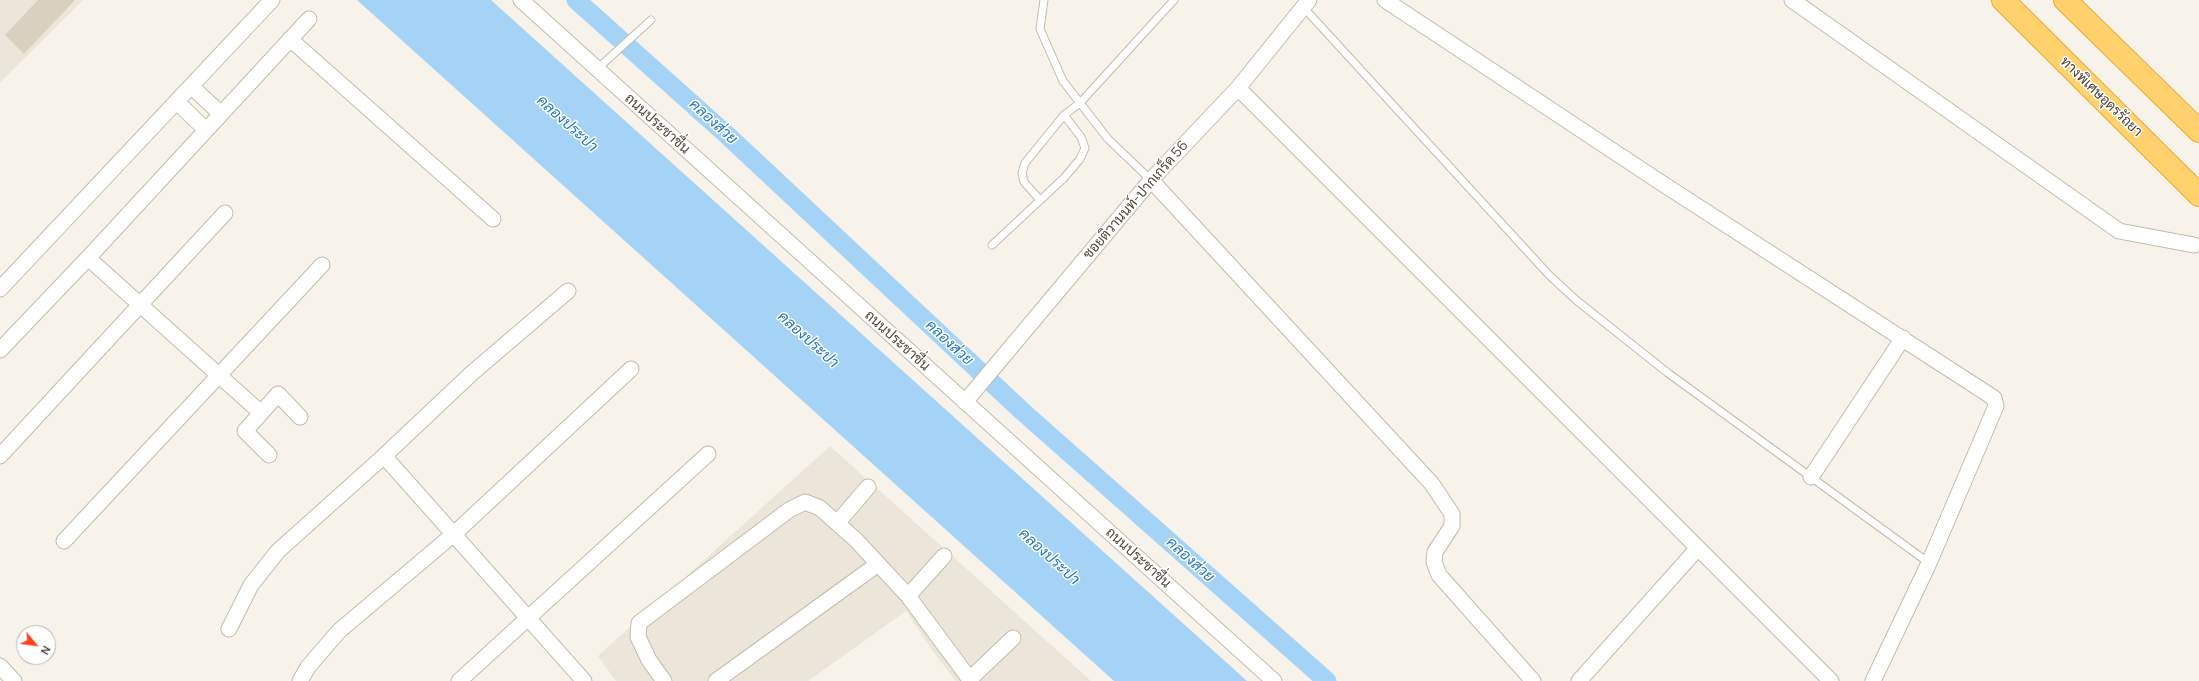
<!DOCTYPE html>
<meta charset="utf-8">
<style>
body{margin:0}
#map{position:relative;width:2199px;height:681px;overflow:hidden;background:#f7f3eb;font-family:Manrope,sans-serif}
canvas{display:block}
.north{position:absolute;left:16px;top:625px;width:40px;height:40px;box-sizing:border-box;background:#fff;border:1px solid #b7b5af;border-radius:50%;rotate:119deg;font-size:11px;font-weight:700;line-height:16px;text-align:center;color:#4c4538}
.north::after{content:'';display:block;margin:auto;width:14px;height:18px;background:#ff421a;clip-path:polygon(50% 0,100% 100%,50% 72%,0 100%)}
</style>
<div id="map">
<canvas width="2199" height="681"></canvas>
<div class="north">N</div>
</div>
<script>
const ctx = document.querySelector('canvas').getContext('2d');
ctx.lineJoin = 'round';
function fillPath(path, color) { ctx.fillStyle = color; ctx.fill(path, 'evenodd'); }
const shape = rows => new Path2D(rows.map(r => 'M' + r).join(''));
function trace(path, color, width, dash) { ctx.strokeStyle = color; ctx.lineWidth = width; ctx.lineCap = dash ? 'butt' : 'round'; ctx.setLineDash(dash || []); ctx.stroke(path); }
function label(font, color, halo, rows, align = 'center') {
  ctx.font = font + ' Manrope,Sarabun,sans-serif'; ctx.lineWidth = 3; ctx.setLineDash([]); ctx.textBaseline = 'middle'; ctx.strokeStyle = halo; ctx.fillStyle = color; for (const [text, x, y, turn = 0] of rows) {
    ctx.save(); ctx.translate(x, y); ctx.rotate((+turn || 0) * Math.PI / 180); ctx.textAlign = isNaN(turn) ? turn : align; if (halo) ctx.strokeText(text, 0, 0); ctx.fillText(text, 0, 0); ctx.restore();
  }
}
const residential = shape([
 [0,0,83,0,0,83],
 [830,446,1091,681,956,681,934,653,906,611,808,681,616,681,598,656]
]);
const water = shape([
 [357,0,491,0,1247,681,1114,681]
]);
const canal = shape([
 [576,0,727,135,1022,411,1327,681]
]);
const building = shape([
 [38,0,75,0,24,54,5,35]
]);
const service = shape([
 [1044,0,1040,29,1063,81,1108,139,1151,180],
 [1304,8,1549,275,1576,300,1668,373,1929,563],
 [597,69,651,20],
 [1040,200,1024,182,1022,173,1025,163,1064,115,1080,103,1174,0],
 [992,245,1064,178,1080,159,1085,148,1081,137,1064,115]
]);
const minor = shape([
 [521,0,1274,681],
 [1385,0,1660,182,1994,398,1996,406,1929,563,1873,681],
 [1792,0,2119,231,2194,245],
 [290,39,493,219],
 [191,86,221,114],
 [1238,88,1831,681],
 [177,102,206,130],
 [1151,180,1432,484,1452,514,1452,526,1435,552,1434,562,1439,575,1533,681],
 [88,258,261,413],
 [0,289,272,0],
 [0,350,88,258,309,19],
 [965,402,1151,180,1238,88,1309,0],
 [269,455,245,431,278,394,300,417],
 [0,456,225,213],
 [384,456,584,681],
 [1811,477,1903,338],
 [838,522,868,487],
 [64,541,322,265],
 [908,596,944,556],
 [229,629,251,585,278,551,384,456,472,373,568,291],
 [0,666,14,681],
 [970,679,1013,638],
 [300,681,308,667,339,631,455,533,631,369],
 [459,681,708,454],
 [664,681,649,660,638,637,639,623,789,510,805,502,820,508,856,540,908,596,971,681],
 [716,681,878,564],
 [1579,681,1698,548]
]);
const motorway = shape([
 [2003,0,2199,195],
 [2065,0,2199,131]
]);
const streetNames = [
 ["ทางพิเศษอุดรรัถยา",2101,97,44],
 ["ถนนประชาชื่น",657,124,42],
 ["ซอยติวานนท์-ปากเกร็ด 56",1136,200,-49],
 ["ถนนประชาชื่น",897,341,42],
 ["ถนนประชาชื่น",1138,558,42]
];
const waterNames = [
 ["คลองส่วย",713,122,42],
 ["คลองประปา",567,124,42],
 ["คลองประปา",808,340,42],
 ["คลองส่วย",949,343,43],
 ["คลองประปา",1049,557,42],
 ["คลองส่วย",1190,560,42]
];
fillPath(residential, '#ebe6d9');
fillPath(water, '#a4d3f6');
trace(canal, '#a4d3f6', 19);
fillPath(building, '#d9d0c0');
trace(service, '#c3bcad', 9);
trace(minor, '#c3bcad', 17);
trace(motorway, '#eaab32', 24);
trace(service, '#fff', 7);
trace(minor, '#fff', 15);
trace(motorway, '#ffd26e', 22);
label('14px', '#4c4538', '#fff', streetNames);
label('italic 15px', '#2578ba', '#fff', waterNames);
</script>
